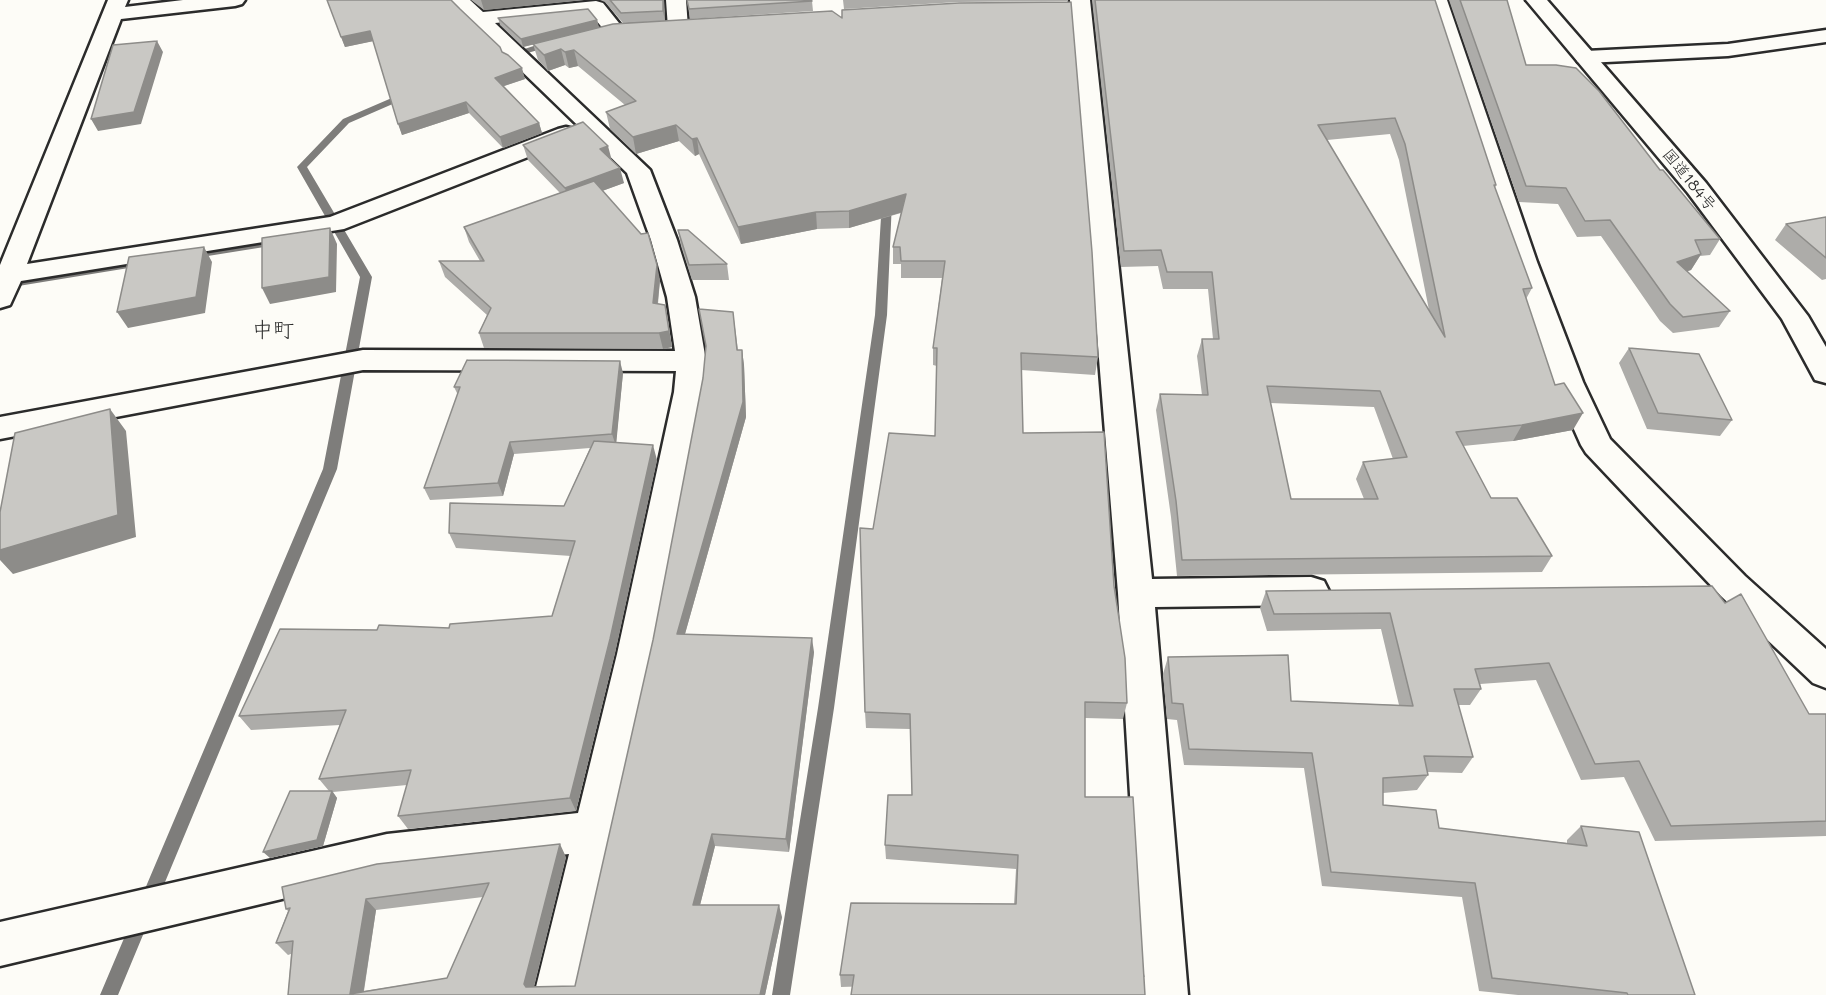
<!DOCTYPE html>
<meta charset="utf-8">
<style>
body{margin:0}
canvas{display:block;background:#fdfcf7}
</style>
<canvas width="1826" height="995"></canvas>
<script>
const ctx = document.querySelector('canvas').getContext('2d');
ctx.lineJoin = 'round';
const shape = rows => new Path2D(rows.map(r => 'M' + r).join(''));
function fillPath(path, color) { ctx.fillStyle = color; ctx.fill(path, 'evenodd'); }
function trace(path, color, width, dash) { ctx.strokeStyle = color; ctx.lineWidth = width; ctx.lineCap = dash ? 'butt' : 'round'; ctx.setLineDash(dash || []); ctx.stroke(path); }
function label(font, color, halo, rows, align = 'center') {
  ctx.font = font + ' Mali,"Klee One",sans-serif'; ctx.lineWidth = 5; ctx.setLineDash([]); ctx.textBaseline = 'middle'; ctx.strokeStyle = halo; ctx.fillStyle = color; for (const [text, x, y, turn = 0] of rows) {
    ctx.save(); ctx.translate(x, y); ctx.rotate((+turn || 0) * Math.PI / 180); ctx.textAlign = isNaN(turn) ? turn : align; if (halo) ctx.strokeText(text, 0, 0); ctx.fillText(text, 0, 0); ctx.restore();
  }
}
const stream = shape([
 [709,0,723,0,614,30,610,27,709,0],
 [552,40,556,43,555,45,507,59,503,56,552,40],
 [408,91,413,94,411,96,349,123,307,167,372,277,337,469,118,995,100,995,323,469,360,277,297,167,343,119,408,91],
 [887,198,892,201,887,315,834,708,790,995,772,995,818,708,875,315,882,201,887,198],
 [279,239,284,242,283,244,189,259,184,256,189,253,279,239],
 [143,260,148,263,147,265,0,289,0,283,143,260]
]);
const minor = shape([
 [108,0,128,0,125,7,183,0,245,0,242,4,235,6,121,19,27,264,330,217,558,129,566,127,574,129,578,134,574,139,344,229,21,281,10,305,0,308,0,265,108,0],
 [448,0,470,0,483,12,596,1,603,3,623,28,626,32,623,36,616,38,609,36,591,14,495,23,650,170,677,240,695,297,706,361,704,392,655,654,580,995,534,995,569,854,387,874,0,966,0,922,387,834,578,813,617,654,674,392,676,371,363,370,0,439,0,417,363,350,675,351,667,297,651,240,627,173,448,0],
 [666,0,686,0,688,28,685,32,678,34,671,32,668,28,666,0],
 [1070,0,1090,0,1152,579,1311,577,1324,581,1329,591,1324,601,1311,605,1155,607,1188,995,1142,995,1118,593,1070,0],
 [1427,0,1447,0,1537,262,1583,382,1610,439,1745,576,1826,649,1826,688,1813,683,1721,596,1586,453,1581,445,1553,382,1511,262,1427,0],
 [1826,30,1826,42,1728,56,1586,63,1578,62,1575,57,1578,52,1586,51,1728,44,1826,30]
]);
const highway = shape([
 [1526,0,1547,0,1706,183,1808,316,1826,347,1826,383,1815,380,1782,319,1688,193,1526,0]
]);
const wall = shape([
 [327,0,460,9,502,52,525,79,504,86,539,123,542,133,503,148,469,113,402,135,373,41,345,47],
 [471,0,584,0,484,10],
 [600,0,664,0,665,21,623,23,605,2],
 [687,0,812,1,813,11,690,19],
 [843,0,1068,0,1068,1,958,2,844,9],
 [1092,0,1435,0,1496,185,1495,188,1532,288,1526,299,1555,385,1573,430,1513,441,1463,446,1491,498,1552,556,1542,572,1177,576,1171,517,1156,410,1160,394,1202,395,1197,356,1202,339,1213,339,1208,289,1163,289,1158,266,1121,267],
 [1390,134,1399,160,1429,310,1327,140],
 [1270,403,1374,407,1393,459,1363,462,1356,479,1364,499,1291,499],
 [1449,0,1507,0,1526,65,1660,170,1720,239,1710,255,1700,256,1691,270,1687,271,1730,311,1719,327,1673,333,1660,321,1601,236,1577,237,1558,204,1519,202],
 [832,11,1098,357,1095,375,1021,370,1023,433,1114,586,1127,703,1123,719,1085,718,1085,797,1145,977,841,987,840,975,1014,904,1016,869,886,859,885,845,912,795,910,729,866,728,865,712,873,529,935,436,937,366,933,365,933,348,942,278,901,278,901,264,893,264,893,247,901,213,849,228,817,229,741,244,699,154,695,156,679,141,636,154,610,129,606,112,625,105,578,66,569,68,565,65,548,71,538,60,533,44],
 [498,18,597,20,599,28,523,47,500,25],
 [523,145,611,160,624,183,602,191,660,280,658,304,668,320,672,347,663,349,484,348,479,333,487,315,445,277,439,261,480,261,469,242,464,227,560,193,528,160],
 [1826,217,1826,279,1822,280,1775,240,1786,224],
 [678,230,727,264,729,280,692,280,681,246],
 [733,312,738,350,742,350,744,365,746,417,685,634,814,652,789,852,715,846,700,905,782,917,765,995,288,995,291,954,288,955,276,943,288,911,286,909,566,857,534,987,575,986],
 [483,897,447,978,364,991,376,910],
 [1629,348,1732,420,1720,436,1647,429,1619,363],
 [623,373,616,442,657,460,615,653,576,811,408,829,398,816,407,785,333,792,337,798,323,846,270,858,329,791,319,779,340,725,251,730,239,716,377,630,449,628,552,616,571,556,456,548,449,533,564,506,590,448,514,454,503,496,430,500,424,488,458,395,454,387],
 [1266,591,1725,603,1809,714,1826,714,1826,836,1655,841,1624,777,1581,780,1536,680,1480,684,1481,689,1470,705,1458,705,1473,757,1462,773,1428,772,1428,775,1417,790,1383,793,1383,805,1439,828,1567,843,1567,840,1581,826,1695,995,1518,995,1479,991,1462,897,1322,886,1304,768,1184,765,1177,720,1167,719,1163,674,1168,657,1291,701,1399,705,1381,629,1267,631,1260,608]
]);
const shadedWall = shape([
 [481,0,584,0,484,10],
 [663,0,664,0,665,21,663,11],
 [597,20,599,28,523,47,521,39],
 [370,31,374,41,345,47,341,37],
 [157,41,163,52,141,124,98,131,91,119],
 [561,49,565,65,548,71,544,55],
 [574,50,578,66,569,68,565,52],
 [522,68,525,79,498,88,495,78],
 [466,102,469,113,402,135,398,124],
 [539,123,542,133,503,148,500,137],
 [676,125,679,141,636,154,633,137],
 [697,138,699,154,695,156,692,139],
 [608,146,612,161,600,149],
 [620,168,624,183,569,203,565,188],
 [906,194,906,211,849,228,849,211],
 [816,212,817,229,741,244,738,227],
 [330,228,337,244,336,292,270,304,262,288],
 [204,247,212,262,205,313,128,328,117,312],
 [1701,254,1691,270,1667,278,1677,262],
 [657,265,660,280,656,319,653,303],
 [665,305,672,347,663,349,659,333],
 [742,350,744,365,746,417,681,648,677,634],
 [620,361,623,373,616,446,612,434],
 [110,409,126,431,136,537,13,574,0,560,0,550],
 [1583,413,1573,430,1513,441,1522,425],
 [510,442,514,454,503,496,498,483],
 [653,445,657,460,615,653,576,811,570,798],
 [812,638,814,652,789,852,786,839],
 [332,791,337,798,323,846,270,858,263,852],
 [712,834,715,846,697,917,693,905],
 [560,844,566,857,532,994,524,984],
 [366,899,376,910,363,995,350,994],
 [779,905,782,917,765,995,760,995]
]);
const building = shape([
 [327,0,451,0,460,9,500,47,502,52,508,55,522,68,495,78,539,123,500,137,466,102,398,124,370,31,341,37,327,0],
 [610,0,663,0,663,11,621,13,610,0],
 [687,0,811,0,812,1,689,9,687,0],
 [1095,0,1435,0,1496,185,1494,185,1532,288,1523,289,1555,385,1564,383,1583,413,1522,425,1456,432,1491,498,1517,498,1552,556,1182,560,1176,501,1160,394,1208,395,1202,339,1219,339,1212,272,1167,272,1161,250,1124,251,1095,0],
 [1395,118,1405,144,1445,337,1318,125,1395,118],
 [1267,386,1380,391,1407,457,1363,462,1378,499,1291,499,1267,386],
 [1460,0,1507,0,1526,65,1556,65,1576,68,1599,91,1660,170,1663,170,1720,239,1695,240,1701,254,1677,262,1730,311,1683,317,1670,304,1610,220,1585,221,1566,188,1526,186,1460,0],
 [1071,2,1092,252,1098,357,1021,353,1023,433,1104,432,1114,586,1125,658,1127,703,1085,702,1085,797,1133,797,1145,995,851,995,854,975,840,975,851,903,1016,904,1018,855,885,845,888,795,912,795,910,714,865,712,860,528,873,529,889,433,935,436,937,348,933,348,945,261,901,261,900,247,893,247,906,194,849,211,816,212,738,227,697,138,692,139,676,125,633,137,606,112,636,101,574,50,565,52,561,49,544,55,533,44,613,24,832,11,842,18,842,10,959,3,1071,2],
 [588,9,597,20,521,39,498,18,588,9],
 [157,41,134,112,91,119,113,45,157,41],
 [583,122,608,146,600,149,620,168,565,188,523,145,583,122],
 [594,181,641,234,648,233,657,265,653,303,665,305,669,331,659,333,479,333,491,308,439,261,484,261,464,227,594,181],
 [1826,217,1826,258,1786,224,1826,217],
 [330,228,329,277,262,288,262,238,330,228],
 [678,230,688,230,727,264,689,265,678,230],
 [204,247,196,297,117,312,129,257,204,247],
 [699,309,733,312,737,350,742,350,743,402,677,634,812,638,786,839,712,834,693,905,779,905,760,995,288,995,293,941,276,943,290,908,286,909,282,887,377,864,560,844,524,984,526,987,575,986,653,640,703,378,706,346,699,309],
 [489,883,447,978,350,994,366,899,489,883],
 [1629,348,1699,354,1732,420,1658,413,1629,348],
 [467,360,620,361,612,434,510,442,498,483,424,488,460,387,454,387,467,360],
 [110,409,118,515,0,550,0,512,15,433,110,409],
 [594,441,653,445,610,639,570,798,398,816,411,770,319,779,346,710,239,716,280,629,377,630,379,625,449,628,450,624,552,616,575,541,449,533,450,503,564,506,594,441],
 [1712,586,1725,603,1741,594,1809,714,1826,714,1826,821,1671,826,1639,761,1595,764,1549,663,1475,669,1481,689,1454,689,1473,757,1424,756,1428,775,1383,778,1383,805,1436,810,1439,828,1587,846,1581,826,1639,832,1695,995,1628,995,1627,993,1492,978,1475,883,1331,872,1312,753,1189,749,1183,704,1172,703,1168,657,1288,655,1291,701,1413,706,1390,613,1274,614,1266,591,1712,586],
 [290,791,332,791,317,840,263,852,290,791]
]);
const farStreetnames = [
 ["国道184号",1689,180,51]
];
const neighbourhoodNames = [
 ["中町",273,331]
];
fillPath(stream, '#7e7d7b');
trace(minor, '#2b2b2b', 5);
trace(highway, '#2b2b2b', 5);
fillPath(minor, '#fdfcf7');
fillPath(highway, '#fdfcf7');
fillPath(wall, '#adaca9');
fillPath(shadedWall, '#8d8c89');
fillPath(building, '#c9c8c4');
trace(building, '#8d8c89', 1.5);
label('16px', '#2b2b2b', '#fdfcf7', farStreetnames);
label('21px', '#2b2b2b', '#fdfcf7', neighbourhoodNames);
</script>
